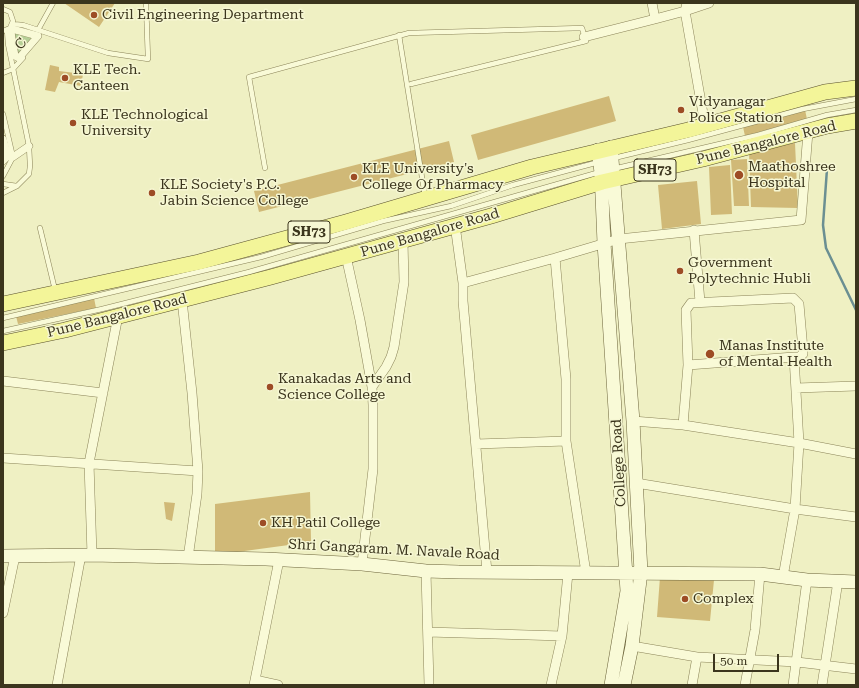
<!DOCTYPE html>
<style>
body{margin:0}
#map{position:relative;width:859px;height:688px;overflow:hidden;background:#eff0c3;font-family:"Roboto Serif",serif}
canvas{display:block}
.frame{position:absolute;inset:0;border:4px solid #3b351d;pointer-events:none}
.scale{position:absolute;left:713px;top:654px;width:66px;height:18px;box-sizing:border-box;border:2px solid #3b351d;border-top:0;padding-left:5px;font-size:12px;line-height:14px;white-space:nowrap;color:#3b351d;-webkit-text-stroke:3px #f6f7d3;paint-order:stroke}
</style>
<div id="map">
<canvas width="859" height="688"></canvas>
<div class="frame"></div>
<div class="scale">50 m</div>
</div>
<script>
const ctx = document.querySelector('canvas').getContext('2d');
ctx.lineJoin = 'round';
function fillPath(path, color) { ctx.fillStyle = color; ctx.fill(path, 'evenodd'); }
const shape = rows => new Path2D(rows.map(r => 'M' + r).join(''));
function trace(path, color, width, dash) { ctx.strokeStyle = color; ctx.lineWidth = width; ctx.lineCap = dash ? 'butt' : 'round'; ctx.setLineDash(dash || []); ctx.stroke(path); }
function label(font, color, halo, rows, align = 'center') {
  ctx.font = font + ' "Roboto Serif",serif'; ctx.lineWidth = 3; ctx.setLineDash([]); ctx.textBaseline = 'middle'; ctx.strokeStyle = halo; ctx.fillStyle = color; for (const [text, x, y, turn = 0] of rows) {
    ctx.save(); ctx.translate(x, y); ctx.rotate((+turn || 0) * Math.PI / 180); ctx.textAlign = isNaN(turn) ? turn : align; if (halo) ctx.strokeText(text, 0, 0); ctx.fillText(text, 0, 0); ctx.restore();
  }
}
const green = shape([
 [10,29,38,33,18,61,15,59]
]);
const stream = shape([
 [827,169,823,225,826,248,856,310]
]);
const building = shape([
 [64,3,115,3,99,27],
 [50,65,59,67,59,71,83,74,81,86,59,82,55,92,45,90],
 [609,96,616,121,478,160,471,135],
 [805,110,807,119,745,136,743,127],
 [449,141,454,162,259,212,254,191],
 [795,143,798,208,751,207,749,152],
 [747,159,749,206,734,206,731,160],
 [730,165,732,214,711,215,709,167],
 [697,181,701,224,662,229,658,185],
 [94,298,96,308,18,324,16,316],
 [310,492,311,542,215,555,215,504],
 [164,502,175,503,172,521,166,519],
 [660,577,714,580,710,621,657,617]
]);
const service = shape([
 [3,9,10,12,13,21,10,28,3,31],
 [12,24,23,25,108,53,148,59,146,3],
 [38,30,53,3],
 [399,35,425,196],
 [3,73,13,69,23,58],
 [3,114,13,157,3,176],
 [614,158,688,140,803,109,856,99],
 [265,168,249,77,409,33,582,28,586,41,411,84],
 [613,169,758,135,827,115,856,110],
 [3,184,17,186],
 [3,193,17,186,29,174,30,166,29,146,8,44,7,30],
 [40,228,55,290],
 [3,318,261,257,383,221,451,206,513,185,599,162],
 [3,331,102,309,249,272,600,172]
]);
const pedestrian = shape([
 [12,29,38,36,19,58,15,56,11,32,12,29],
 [3,139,8,156,3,161],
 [8,156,13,157,29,146]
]);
const minor = shape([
 [655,19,685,11,687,3],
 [584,37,655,19,652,3],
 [705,125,685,11,709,3],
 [455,225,463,283,463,301,487,572],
 [694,230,700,302],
 [346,256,360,320,372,387,373,405,373,469,362,564],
 [555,258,566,379,566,441,586,573],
 [463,283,555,258,619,239,801,220,808,132],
 [182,300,192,393,198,471,197,494,188,558],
 [688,365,794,357,799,443,856,454],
 [3,381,103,393],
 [372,387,386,367,391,357,394,347,404,282,403,241],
 [796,388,856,386],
 [633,421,683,425,799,443,795,509,783,577],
 [683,425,688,365,686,310,691,303,793,298,799,304,803,350,803,354,799,357,794,357],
 [476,444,566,441],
 [3,458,198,471],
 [636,483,795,509,856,517],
 [92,555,89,463,118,316],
 [426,571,429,685],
 [3,613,15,556],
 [428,632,562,636],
 [632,646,697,657,692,685],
 [697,657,797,662,856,669],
 [255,680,278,685],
 [57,685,81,555],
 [254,685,279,560],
 [551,685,562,636,568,573],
 [745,685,755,630,760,574],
 [793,685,807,580],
 [822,685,838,581]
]);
const secondary = shape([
 [611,147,633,421,641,572,632,646,624,685],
 [598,150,601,172,604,243,627,591,611,685],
 [3,556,92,555,266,559,362,564,426,571,459,572,760,574,807,580,856,582]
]);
const primary = shape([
 [3,304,199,262,346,222,532,167,688,130,825,92,856,88],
 [3,343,65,330,271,277,491,216,602,182,703,159,827,126,856,121]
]);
const markers = [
 [94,15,4,"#9d4c25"],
 [65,78,4,"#9d4c25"],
 [681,110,4,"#9d4c25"],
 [73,123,4,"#9d4c25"],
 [739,175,5,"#9d4c25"],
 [354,177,4,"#9d4c25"],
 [152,193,4,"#9d4c25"],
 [680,271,4,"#9d4c25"],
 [710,354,5,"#9d4c25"],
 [270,387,4,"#9d4c25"],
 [263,523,4,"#9d4c25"],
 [685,599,4,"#9d4c25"]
];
const shields = [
 [655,170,42],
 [309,232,42]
];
const shieldNames = [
 ["SH73",655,170],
 ["SH73",309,232]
];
const poiNames = [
 ["Civil Engineering Department",102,15],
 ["KLE Tech.",73,70],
 ["Canteen",73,86],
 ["Vidyanagar",689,102],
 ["Police Station",689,118],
 ["KLE Technological",81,115],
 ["University",81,131],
 ["Maathoshree",748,167],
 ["Hospital",748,183],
 ["KLE University's",362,169],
 ["College Of Pharmacy",362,185],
 ["KLE Society's P.C.",160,185],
 ["Jabin Science College",160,201],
 ["Government",688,263],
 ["Polytechnic Hubli",688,279],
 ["Manas Institute",719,346],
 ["of Mental Health",719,362],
 ["Kanakadas Arts and",278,379],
 ["Science College",278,395],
 ["KH Patil College",271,523],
 ["Complex",693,599]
];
const streetNames = [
 ["C",21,44,-49],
 ["Pune Bangalore Road",766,143,-14],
 ["Pune Bangalore Road",430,233,-16],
 ["Pune Bangalore Road",117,316,-14],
 ["College Road",619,463,-93],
 ["Shri Gangaram. M. Navale Road",394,550,3]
];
fillPath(green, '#b6cf96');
trace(stream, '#6b8f92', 2.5);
fillPath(building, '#d0b977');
trace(service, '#8b8459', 5.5);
trace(pedestrian, '#8b8459', 8);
trace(minor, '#8b8459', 10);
trace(secondary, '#6d653c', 14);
trace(primary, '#59502d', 16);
trace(service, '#f9fad7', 4.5);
trace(pedestrian, '#f9fad7', 7);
trace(minor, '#f9fad7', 9);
trace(secondary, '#f9fad7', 13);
trace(primary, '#f3f599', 15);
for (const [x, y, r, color] of markers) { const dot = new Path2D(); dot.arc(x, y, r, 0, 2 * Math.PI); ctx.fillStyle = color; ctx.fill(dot); trace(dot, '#f6f7d3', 1.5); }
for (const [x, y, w] of shields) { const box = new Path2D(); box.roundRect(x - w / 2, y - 11, w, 22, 3); ctx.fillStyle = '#f6f7d3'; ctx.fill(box); trace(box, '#3b351d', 1); }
label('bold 13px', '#3b351d', null, shieldNames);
label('14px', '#3b351d', '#f6f7d3', poiNames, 'left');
label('14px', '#3b351d', '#f6f7d3', streetNames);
</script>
